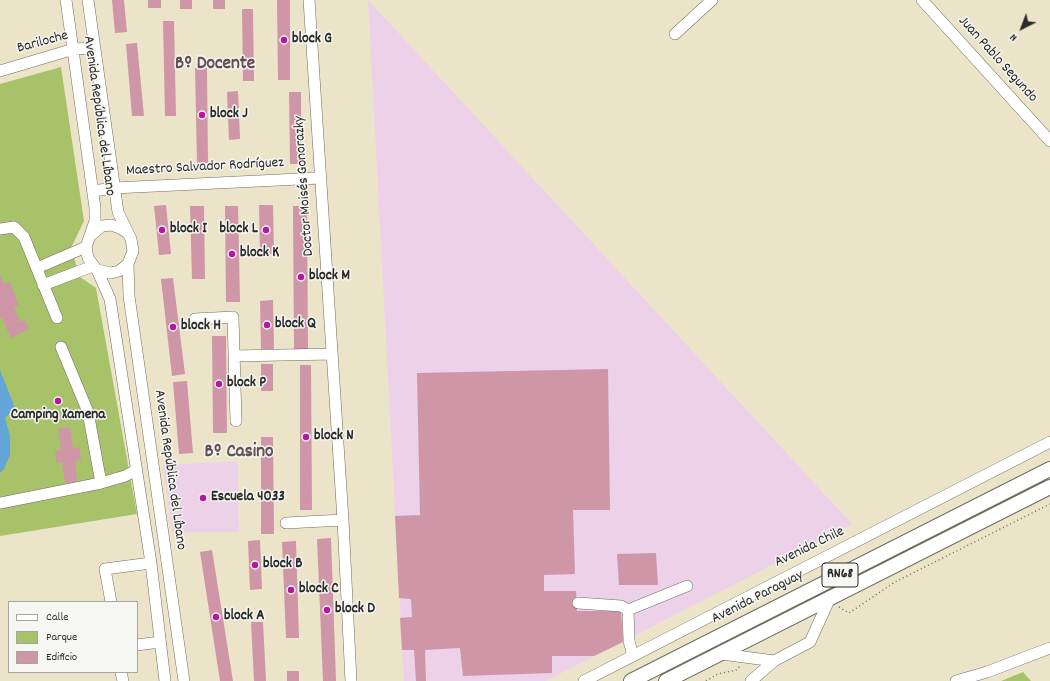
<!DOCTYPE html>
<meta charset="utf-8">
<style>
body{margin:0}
#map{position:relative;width:1050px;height:681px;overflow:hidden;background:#ece4c8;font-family:Dekko,sans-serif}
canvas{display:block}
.legend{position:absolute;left:8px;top:601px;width:130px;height:72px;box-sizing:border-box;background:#f6f6f2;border:1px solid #a5a5a2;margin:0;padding:5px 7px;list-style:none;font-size:12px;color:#2b2b2b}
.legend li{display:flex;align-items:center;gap:8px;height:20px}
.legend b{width:20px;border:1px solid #a5a5a2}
.north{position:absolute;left:1002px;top:8px;width:40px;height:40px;-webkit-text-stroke:3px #f6f6f2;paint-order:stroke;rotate:222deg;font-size:11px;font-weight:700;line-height:16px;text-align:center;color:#2b2b2b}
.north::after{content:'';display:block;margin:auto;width:14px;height:18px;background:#2b2b2b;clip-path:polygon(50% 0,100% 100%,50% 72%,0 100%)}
</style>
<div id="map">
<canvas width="1050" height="681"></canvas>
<ul class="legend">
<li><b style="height:5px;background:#fff"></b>Calle</li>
<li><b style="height:11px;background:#a8c269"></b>Parque</li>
<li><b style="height:11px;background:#ce96a7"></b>Edificio</li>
</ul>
<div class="north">N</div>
</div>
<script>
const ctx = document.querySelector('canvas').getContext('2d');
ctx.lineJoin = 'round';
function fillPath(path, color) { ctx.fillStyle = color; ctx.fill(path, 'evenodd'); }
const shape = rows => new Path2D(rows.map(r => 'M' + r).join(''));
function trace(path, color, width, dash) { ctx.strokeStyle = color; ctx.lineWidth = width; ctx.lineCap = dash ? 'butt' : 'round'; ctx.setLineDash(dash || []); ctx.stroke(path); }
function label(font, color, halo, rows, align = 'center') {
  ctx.font = font + ' Dekko,sans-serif'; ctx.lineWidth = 3; ctx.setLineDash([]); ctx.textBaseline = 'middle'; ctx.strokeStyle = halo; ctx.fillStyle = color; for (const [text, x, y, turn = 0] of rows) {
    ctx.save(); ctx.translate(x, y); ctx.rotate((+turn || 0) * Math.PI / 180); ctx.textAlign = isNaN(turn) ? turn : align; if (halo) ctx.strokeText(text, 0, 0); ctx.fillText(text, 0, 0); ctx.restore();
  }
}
const built = shape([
 [368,0,852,524,546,681,404,681],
 [238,461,239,532,172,532,163,465]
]);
const green = shape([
 [61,67,84,221,71,248,80,277,96,288,137,514,0,536,0,84],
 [1023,672,1031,681,1001,681]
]);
const water = shape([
 [0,370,15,408,5,418,10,436,10,455,4,469,0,473]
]);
const building = shape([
 [112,0,124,0,127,32,115,33],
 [148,0,161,0,161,8,148,8],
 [180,0,192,0,192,9,180,9],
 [213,0,225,0,225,9,213,9],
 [277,0,290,0,290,80,278,80],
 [242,9,253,9,254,81,243,81],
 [163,21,174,21,176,116,165,116],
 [137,43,144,116,132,116,126,44],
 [195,68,207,68,208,163,197,163],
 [238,91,240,139,229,140,227,92],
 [289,92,301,92,301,164,290,164],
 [166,205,171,254,159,255,154,206],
 [259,205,273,205,274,254,260,254],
 [190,206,204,206,205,279,192,279],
 [225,206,238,206,240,302,226,302],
 [293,206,307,206,308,349,294,349],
 [0,274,4,284,10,282,19,305,14,307,20,322,25,320,29,329,11,338,2,318,0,318],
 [173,278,185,374,172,376,161,279],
 [273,300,274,349,261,349,260,301],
 [212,336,226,336,227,433,213,433],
 [261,364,273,364,273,391,261,391],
 [300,365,311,365,312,510,300,510],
 [608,369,610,510,573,510,575,574,544,575,544,591,576,591,577,611,621,611,623,642,594,656,552,656,552,673,463,676,460,648,425,650,426,681,416,681,414,650,402,650,400,618,412,617,411,599,399,598,395,516,420,515,417,373],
 [187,381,193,453,179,454,173,382],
 [70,427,73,448,79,447,81,460,75,461,77,482,65,483,62,462,56,463,55,451,61,450,58,429],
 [261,437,273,437,274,534,261,534],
 [331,538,336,681,323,681,317,539],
 [260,540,262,589,250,590,248,541],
 [296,541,299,638,286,638,282,542],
 [212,550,233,681,220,681,200,552],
 [656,553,658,585,619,585,617,554],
 [251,622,263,622,266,681,254,681],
 [287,671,299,671,299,681,287,681]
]);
const path = shape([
 [839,607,849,613,895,582,1050,504],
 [706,681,718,674,736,670,740,666]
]);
const minor = shape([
 [66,0,95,208,95,221,86,247,88,258,97,270,111,273,119,271,128,264,133,251,131,239,118,212,88,0],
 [309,0,343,520,351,681],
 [922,0,1050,141],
 [675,34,712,0],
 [0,71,74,49,94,48],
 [93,191,114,188,320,178],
 [0,229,14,227,24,237,57,318],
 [90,236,102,226,111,225,120,228,126,232],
 [128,264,129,296,184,681],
 [37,268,86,247],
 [97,270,110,299,151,563,165,681],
 [43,285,93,266],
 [195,319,233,317,236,421],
 [61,347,88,412,101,483],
 [234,356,332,354],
 [0,503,101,483,125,476,136,470],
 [286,523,343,520],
 [111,602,105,569,151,563],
 [578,603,621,606,628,610,629,641,633,656],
 [628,610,687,586],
 [137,645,160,642],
 [722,654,774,661,810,642,830,598],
 [121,672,123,681],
 [584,681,1050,442],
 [751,681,774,661],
 [956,681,987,672,1050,648]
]);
const major = shape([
 [631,681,1050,469],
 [666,681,1050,487]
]);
const markers = [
 [284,40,4,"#b5179e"],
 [202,115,4,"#b5179e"],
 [162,230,4,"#b5179e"],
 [266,230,4,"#b5179e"],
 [232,254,4,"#b5179e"],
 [301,277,4,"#b5179e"],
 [267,325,4,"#b5179e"],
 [173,327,4,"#b5179e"],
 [219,384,4,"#b5179e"],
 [58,401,4,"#b5179e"],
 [306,437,4,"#b5179e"],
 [203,498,4,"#b5179e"],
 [255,565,4,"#b5179e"],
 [291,590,4,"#b5179e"],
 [327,610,4,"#b5179e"],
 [216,617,4,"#b5179e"]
];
const shields = [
 [840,575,36]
];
const shieldNames = [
 ["RN68",840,575]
];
const poiNames = [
 ["block G",292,40],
 ["block J",210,115],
 ["block I",170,230],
 ["block L",258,230,"right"],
 ["block K",240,254],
 ["block M",309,277],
 ["block Q",275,325],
 ["block H",181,327],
 ["block P",227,384],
 ["Camping Xamena",58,416,"center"],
 ["block N",314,437],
 ["Escuela 4033",211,498],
 ["block B",263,565],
 ["block C",299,590],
 ["block D",335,610],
 ["block A",224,617]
];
const streetNames = [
 ["Bariloche",43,43,-15],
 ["Juan Pablo Segundo",997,60,48],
 ["Avenida República del Líbano",98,116,82],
 ["Maestro Salvador Rodríguez",205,168,-3],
 ["Doctor Moisés Gonorazky",305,186,-94],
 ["Avenida República del Líbano",169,470,82],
 ["Avenida Chile",810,548,-26],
 ["Avenida Paraguay",758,598,-27]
];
const districtNames = [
 ["Bº Docente",215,65],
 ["Bº Casino",239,453]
];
fillPath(built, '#edd1e9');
fillPath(green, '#a8c269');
fillPath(water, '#63a5d7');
fillPath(building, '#ce96a7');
trace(minor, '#6f6c62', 12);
trace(major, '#6f6c62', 16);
trace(path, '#6f6c62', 1.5, [1, 3]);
trace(minor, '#fff', 11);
trace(major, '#fff', 14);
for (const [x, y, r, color] of markers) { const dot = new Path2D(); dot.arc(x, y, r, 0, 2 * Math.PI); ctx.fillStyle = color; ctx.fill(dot); trace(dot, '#f6f6f2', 1.5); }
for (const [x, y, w] of shields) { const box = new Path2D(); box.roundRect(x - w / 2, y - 12, w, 24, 3); ctx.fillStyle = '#f6f6f2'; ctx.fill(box); trace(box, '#2b2b2b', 1); }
label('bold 14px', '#2b2b2b', null, shieldNames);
label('bold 15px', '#2b2b2b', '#f6f6f2', poiNames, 'left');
label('15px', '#2b2b2b', '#f6f6f2', streetNames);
label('bold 19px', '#645056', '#f6f6f2', districtNames);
</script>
